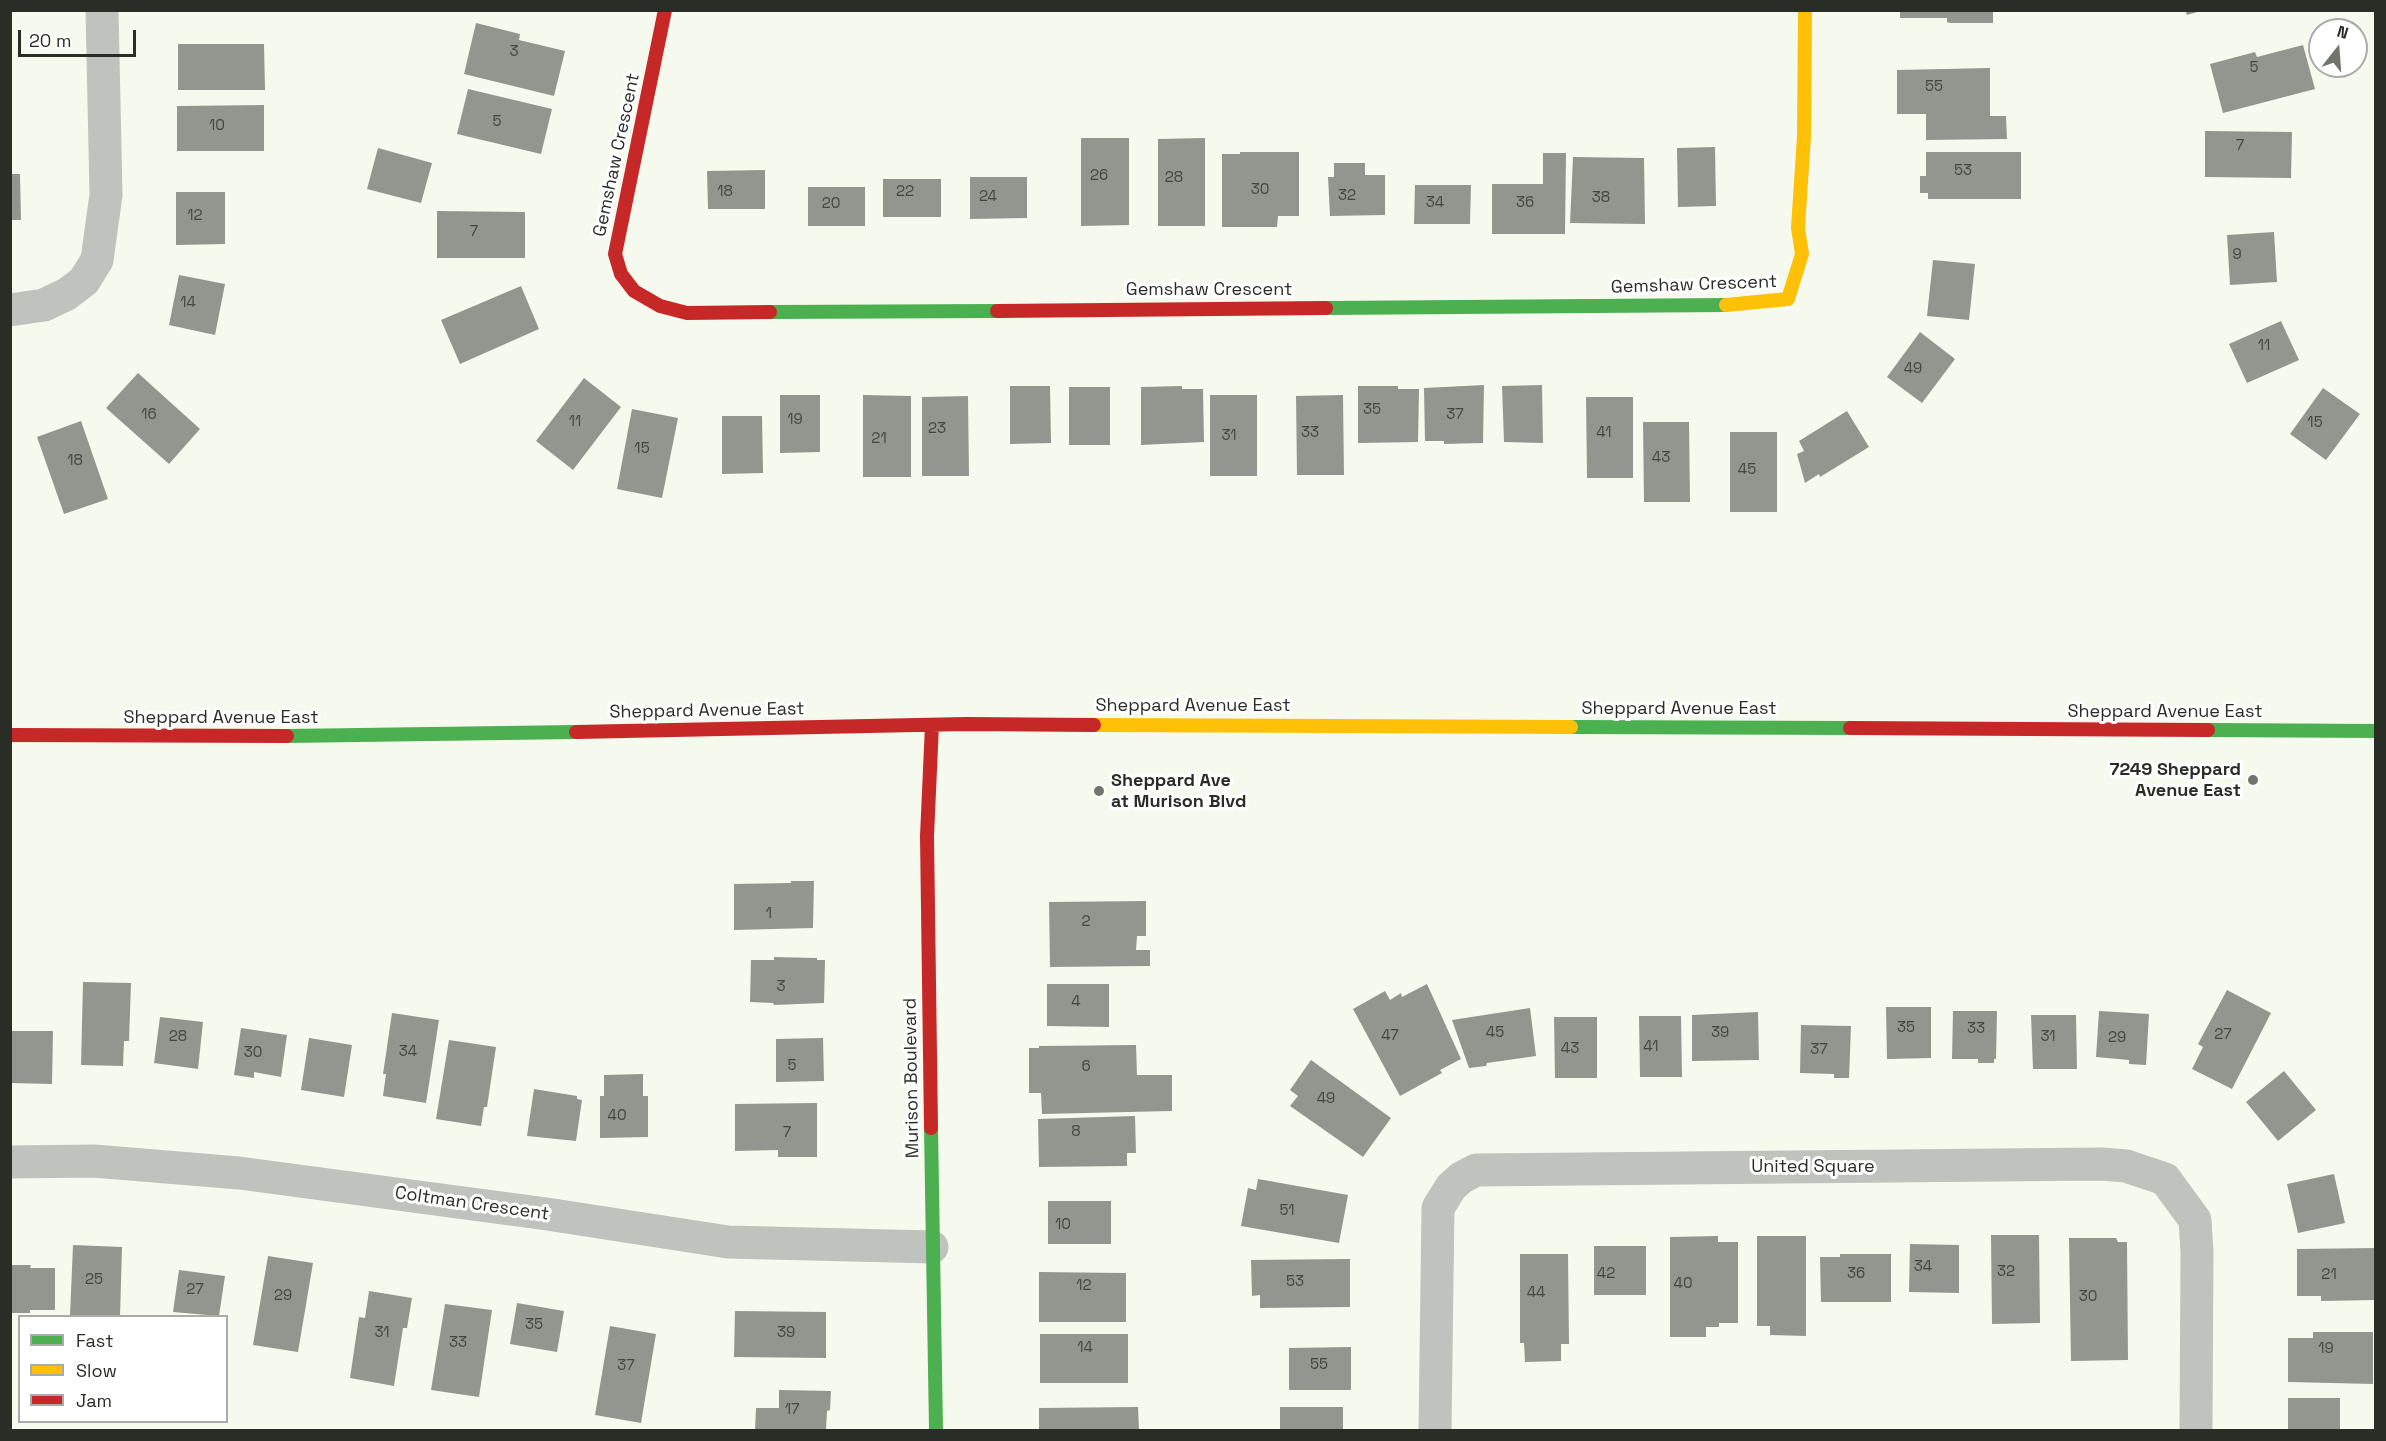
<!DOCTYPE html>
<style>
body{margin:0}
#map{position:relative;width:2386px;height:1441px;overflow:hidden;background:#f6faee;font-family:"Space Grotesk",sans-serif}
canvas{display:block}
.frame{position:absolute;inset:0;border:12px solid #2a2d25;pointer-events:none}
.legend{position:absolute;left:18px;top:1315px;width:210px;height:108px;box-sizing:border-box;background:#fff;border:2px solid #aaaba8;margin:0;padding:8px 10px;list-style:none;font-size:18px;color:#2a2d25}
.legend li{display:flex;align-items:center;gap:12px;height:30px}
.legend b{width:30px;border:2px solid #aaaba8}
.north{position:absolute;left:2308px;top:18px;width:60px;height:60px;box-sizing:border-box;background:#fff;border:2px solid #aaaba8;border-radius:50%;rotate:17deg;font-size:16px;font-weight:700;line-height:24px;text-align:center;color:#2a2d25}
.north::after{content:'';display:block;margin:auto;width:21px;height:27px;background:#71756b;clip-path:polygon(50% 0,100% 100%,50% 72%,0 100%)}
.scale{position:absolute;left:18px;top:30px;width:118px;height:27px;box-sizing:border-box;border:3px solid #2a2d25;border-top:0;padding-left:8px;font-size:18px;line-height:21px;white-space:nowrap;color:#2a2d25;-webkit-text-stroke:4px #fff;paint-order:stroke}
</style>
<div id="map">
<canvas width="2386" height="1441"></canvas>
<div class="frame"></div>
<ul class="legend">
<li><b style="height:8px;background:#4caf50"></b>Fast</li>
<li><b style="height:8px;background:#ffc107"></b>Slow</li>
<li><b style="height:8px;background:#c62828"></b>Jam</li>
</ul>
<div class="north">N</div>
<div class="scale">20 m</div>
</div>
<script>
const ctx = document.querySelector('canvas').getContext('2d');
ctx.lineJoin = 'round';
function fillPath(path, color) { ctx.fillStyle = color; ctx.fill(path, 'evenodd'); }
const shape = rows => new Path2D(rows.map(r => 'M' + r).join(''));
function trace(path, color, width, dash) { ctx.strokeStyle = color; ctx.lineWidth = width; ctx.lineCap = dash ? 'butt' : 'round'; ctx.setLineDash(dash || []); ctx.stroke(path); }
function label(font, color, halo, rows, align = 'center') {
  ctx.font = font + ' "Space Grotesk",sans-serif'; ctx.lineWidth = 6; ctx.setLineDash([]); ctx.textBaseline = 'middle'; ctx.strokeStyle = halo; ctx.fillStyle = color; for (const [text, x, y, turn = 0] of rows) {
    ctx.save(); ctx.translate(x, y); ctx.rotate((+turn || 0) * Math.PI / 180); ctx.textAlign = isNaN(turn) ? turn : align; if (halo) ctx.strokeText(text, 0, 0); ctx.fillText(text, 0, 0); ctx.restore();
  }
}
const building = shape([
 [1900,10,1993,10,1993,23,1950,23,1947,22,1947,18,1900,18],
 [2185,10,2201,10,2201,11,2187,15],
 [476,23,520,34,519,40,565,51,554,96,464,74],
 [178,44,264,44,265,90,178,90],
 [2303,45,2315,89,2223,113,2210,64,2255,52,2257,57],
 [1990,68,1990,116,2006,116,2007,139,1926,140,1926,114,1897,114,1897,70],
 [468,89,552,109,541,154,457,134],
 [264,105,264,151,177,151,177,106],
 [2205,131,2292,132,2291,178,2205,177],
 [1081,138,1129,138,1129,225,1081,226],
 [1205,138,1205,226,1158,226,1158,139],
 [1715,147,1716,206,1678,207,1677,148],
 [378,148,432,163,421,203,367,189],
 [1240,152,1299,152,1299,216,1278,216,1277,227,1222,227,1222,154,1240,154],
 [1926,152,2021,152,2021,199,1928,199,1928,193,1920,193,1920,176,1926,176],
 [1543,153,1566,153,1565,234,1492,234,1492,184,1543,184],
 [1573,157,1644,158,1645,224,1570,223],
 [1334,163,1365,163,1365,175,1385,175,1385,215,1330,216,1328,177,1334,177],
 [765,170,765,209,708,209,707,171],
 [10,174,20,174,21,220,10,220],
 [970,177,1027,177,1027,218,970,219],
 [883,179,941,179,941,217,883,217],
 [1415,185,1471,185,1470,224,1414,224],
 [808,187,865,187,865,226,808,226],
 [176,192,225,192,225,244,176,245],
 [437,211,525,212,525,258,437,258],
 [2274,232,2277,282,2230,285,2227,235],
 [1933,260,1975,264,1969,320,1927,316],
 [179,275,225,284,215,335,169,325],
 [521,286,539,329,460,364,441,320],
 [2281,321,2299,360,2247,383,2229,344],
 [1920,332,1955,359,1922,403,1887,377],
 [138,373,200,429,169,464,106,408],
 [584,378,621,407,573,470,536,441],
 [1484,385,1483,443,1444,444,1444,441,1425,441,1424,388],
 [1542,385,1543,443,1504,442,1502,386],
 [1010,386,1050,386,1051,443,1010,444],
 [1182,386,1182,389,1203,389,1204,442,1141,445,1141,387],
 [1358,386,1398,386,1398,389,1419,389,1418,442,1358,443],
 [1069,387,1110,387,1110,445,1069,445],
 [2323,388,2360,414,2326,460,2290,434],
 [780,395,820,395,820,452,780,453],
 [863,395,911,396,911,477,863,477],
 [1210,395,1257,395,1257,476,1210,476],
 [1343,395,1344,475,1297,475,1296,396],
 [968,396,969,476,922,476,922,397],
 [1586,397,1633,397,1633,478,1587,478],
 [632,409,678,418,662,498,617,489],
 [1847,411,1869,447,1820,477,1819,474,1805,483,1797,454,1804,451,1799,441],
 [722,416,762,416,763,473,722,474],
 [81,421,108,499,64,514,37,437],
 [1643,422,1689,422,1690,502,1644,502],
 [1730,432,1777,432,1777,512,1730,512],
 [791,881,814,881,813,928,734,930,734,884,791,883],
 [1146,901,1146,936,1137,936,1136,950,1150,950,1150,966,1050,967,1049,902],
 [774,957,817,958,817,960,825,960,824,1003,774,1005,773,1003,750,1002,751,960,774,960],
 [83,982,131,983,129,1041,124,1041,123,1066,81,1065],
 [1047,984,1109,984,1109,1027,1047,1026],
 [1427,984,1461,1059,1440,1070,1442,1073,1400,1096,1353,1009,1385,991,1390,1000,1401,993,1402,997],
 [2227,990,2271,1013,2232,1089,2192,1069,2203,1047,2198,1044],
 [1886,1007,1931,1007,1931,1058,1887,1059],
 [1530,1008,1536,1056,1487,1063,1486,1066,1469,1068,1452,1020],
 [1953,1011,1997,1011,1996,1059,1994,1059,1994,1063,1978,1063,1978,1059,1952,1059],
 [2099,1011,2149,1014,2146,1065,2129,1064,2129,1060,2096,1057],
 [1758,1012,1759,1060,1692,1061,1692,1015],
 [392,1013,439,1020,426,1103,383,1096,386,1074,383,1074],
 [2031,1015,2076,1015,2077,1069,2033,1069],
 [1639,1016,1681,1016,1682,1077,1640,1077],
 [160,1017,203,1022,198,1069,154,1063],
 [1554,1017,1597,1017,1597,1078,1555,1078],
 [1801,1025,1851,1026,1849,1078,1834,1078,1834,1074,1800,1073],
 [241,1028,287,1035,281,1077,254,1072,254,1078,234,1075],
 [10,1031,53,1031,52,1084,10,1083],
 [309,1038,352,1045,344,1097,301,1090],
 [823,1038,824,1081,776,1082,776,1039],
 [449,1040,496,1047,487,1107,484,1107,481,1126,436,1119],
 [1136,1045,1137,1075,1172,1075,1172,1111,1042,1114,1041,1093,1029,1093,1029,1048,1039,1048,1039,1046],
 [1311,1060,1391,1118,1363,1157,1290,1106,1298,1096,1290,1090],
 [2284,1071,2316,1110,2278,1141,2246,1102],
 [643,1074,643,1096,648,1096,648,1137,600,1138,600,1096,604,1096,604,1075],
 [534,1089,577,1096,577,1099,582,1100,576,1141,527,1136],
 [817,1103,817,1157,778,1157,778,1150,735,1151,735,1104],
 [1135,1116,1136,1153,1127,1153,1127,1166,1039,1167,1038,1119],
 [2334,1174,2345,1223,2298,1233,2287,1184],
 [1258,1179,1348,1195,1339,1243,1241,1226,1248,1188,1256,1190],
 [1048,1201,1111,1201,1111,1244,1048,1244],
 [1991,1235,2039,1235,2040,1323,1992,1324],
 [1718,1236,1718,1242,1738,1242,1738,1323,1719,1323,1719,1327,1706,1327,1706,1337,1670,1337,1670,1237],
 [1757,1236,1806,1236,1806,1336,1770,1335,1770,1326,1757,1326],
 [2069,1238,2116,1238,2118,1242,2127,1242,2128,1360,2071,1361],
 [1910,1244,1959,1245,1959,1293,1909,1292],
 [73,1245,122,1247,120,1316,70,1316],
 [1594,1246,1646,1246,1646,1295,1594,1295],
 [2376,1248,2376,1300,2321,1301,2321,1296,2297,1296,2297,1249],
 [1520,1254,1568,1254,1569,1344,1561,1344,1561,1361,1525,1362,1524,1343,1520,1343],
 [1840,1254,1891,1254,1891,1302,1821,1302,1820,1257,1840,1257],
 [268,1256,313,1263,298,1352,253,1345],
 [1350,1259,1350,1307,1260,1308,1260,1295,1252,1296,1251,1260],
 [10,1265,31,1265,30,1268,55,1268,55,1310,30,1310,30,1313,10,1313],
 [179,1270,225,1276,219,1316,173,1312],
 [1039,1272,1126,1273,1126,1322,1039,1322],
 [369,1291,412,1298,407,1328,403,1328,394,1386,350,1378,359,1317,365,1318],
 [517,1303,564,1311,557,1352,510,1344],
 [445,1304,492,1310,479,1397,431,1390],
 [735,1311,826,1312,826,1358,734,1357],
 [610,1326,656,1334,641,1423,595,1415],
 [2313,1332,2373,1332,2373,1384,2288,1382,2288,1338,2313,1338],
 [1040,1334,1128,1334,1128,1383,1040,1383],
 [1351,1347,1351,1390,1289,1390,1289,1348],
 [779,1390,831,1391,830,1410,827,1411,826,1430,755,1430,756,1408,779,1408],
 [2288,1398,2340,1398,2340,1430,2288,1430],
 [1138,1407,1139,1430,1039,1430,1039,1408],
 [1280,1407,1343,1407,1343,1430,1280,1430]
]);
const street = shape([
 [10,310,44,305,67,294,84,281,97,260,106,195,102,10],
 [10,1162,94,1161,239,1173,547,1214,728,1242,932,1247],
 [1435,1430,1438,1208,1451,1187,1461,1178,1476,1170,2102,1164,2126,1166,2165,1179,2195,1220,2197,1252,2196,1430]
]);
const fast = shape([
 [1326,308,1726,305],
 [770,312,997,311],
 [1571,727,1850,728],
 [2208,730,2376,731],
 [287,736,576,732],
 [931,1128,936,1430]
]);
const slow = shape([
 [1726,305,1788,299,1802,254,1798,228,1804,136,1805,10],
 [1094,725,1571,727]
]);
const jam = shape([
 [665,10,615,254,621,274,634,291,660,306,687,313,770,312],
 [997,311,1326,308],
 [1850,728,2208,730],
 [576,732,966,724,1094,725],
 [10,735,287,736],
 [931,1128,927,836,932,725]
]);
const markers = [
 [2253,780,6,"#71756b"],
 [1099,791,6,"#71756b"]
];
const numberNames = [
 ["3",514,52],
 ["5",2254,68],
 ["55",1934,87],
 ["5",497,122],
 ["10",217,126],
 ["7",2240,146],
 ["53",1963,171],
 ["26",1099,176],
 ["28",1174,178],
 ["30",1260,190],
 ["18",725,192],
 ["22",905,192],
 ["32",1347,196],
 ["24",988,197],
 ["38",1601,198],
 ["34",1435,203],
 ["36",1525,203],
 ["20",831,204],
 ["12",195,216],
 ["7",474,232],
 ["9",2237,255],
 ["14",188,303],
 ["11",2264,346],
 ["49",1913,369],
 ["35",1372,410],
 ["16",149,415],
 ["37",1455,415],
 ["19",795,420],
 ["11",575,422],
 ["15",2315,423],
 ["23",937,429],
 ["33",1310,433],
 ["41",1604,433],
 ["31",1229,436],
 ["21",879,439],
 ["15",642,449],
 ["43",1661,458],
 ["18",75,461],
 ["45",1747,470],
 ["1",769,914],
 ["2",1086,922],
 ["3",781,987],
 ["4",1076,1002],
 ["35",1906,1028],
 ["33",1976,1029],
 ["45",1495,1033],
 ["39",1720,1033],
 ["27",2223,1035],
 ["47",1390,1036],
 ["28",178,1037],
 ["31",2048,1037],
 ["29",2117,1038],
 ["41",1651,1047],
 ["43",1570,1049],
 ["37",1819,1050],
 ["34",408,1052],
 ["30",253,1053],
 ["5",792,1066],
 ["6",1086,1067],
 ["49",1326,1099],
 ["40",617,1116],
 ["8",1076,1132],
 ["7",787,1133],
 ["51",1287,1211],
 ["10",1063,1225],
 ["34",1923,1267],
 ["32",2006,1272],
 ["42",1606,1274],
 ["36",1856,1274],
 ["21",2329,1275],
 ["25",94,1280],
 ["53",1295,1282],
 ["40",1683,1284],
 ["12",1084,1286],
 ["27",195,1290],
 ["44",1536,1293],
 ["29",283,1296],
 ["30",2088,1297],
 ["35",534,1325],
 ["31",382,1333],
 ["39",786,1333],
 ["33",458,1343],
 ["14",1085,1348],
 ["19",2326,1349],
 ["55",1319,1365],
 ["37",626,1366],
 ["17",792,1410]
];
const streetNames = [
 ["Gemshaw Crescent",617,155,-78],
 ["Gemshaw Crescent",1694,285,-2],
 ["Gemshaw Crescent",1209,290],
 ["Sheppard Avenue East",1193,706],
 ["Sheppard Avenue East",1679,709],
 ["Sheppard Avenue East",707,711,-1],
 ["Sheppard Avenue East",2165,712],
 ["Sheppard Avenue East",221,718],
 ["Murison Boulevard",912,1078,-91],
 ["United Square",1813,1167],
 ["Coltman Crescent",472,1204,8]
];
const poiNames = [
 ["7249 Sheppard",2241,770],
 ["Avenue East",2241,791],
 ["Sheppard Ave",1111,781,"left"],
 ["at Murison Blvd",1111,802,"left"]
];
fillPath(building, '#93968e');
trace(street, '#c0c2be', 33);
trace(fast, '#4caf50', 14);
trace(slow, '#ffc107', 14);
trace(jam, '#c62828', 14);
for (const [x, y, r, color] of markers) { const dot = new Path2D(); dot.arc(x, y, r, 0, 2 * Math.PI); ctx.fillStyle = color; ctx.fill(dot); trace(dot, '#fff', 2); }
label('15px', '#44473f', null, numberNames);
label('18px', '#2a2d25', '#fff', streetNames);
label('bold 18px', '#2a2d25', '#fff', poiNames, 'right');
</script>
